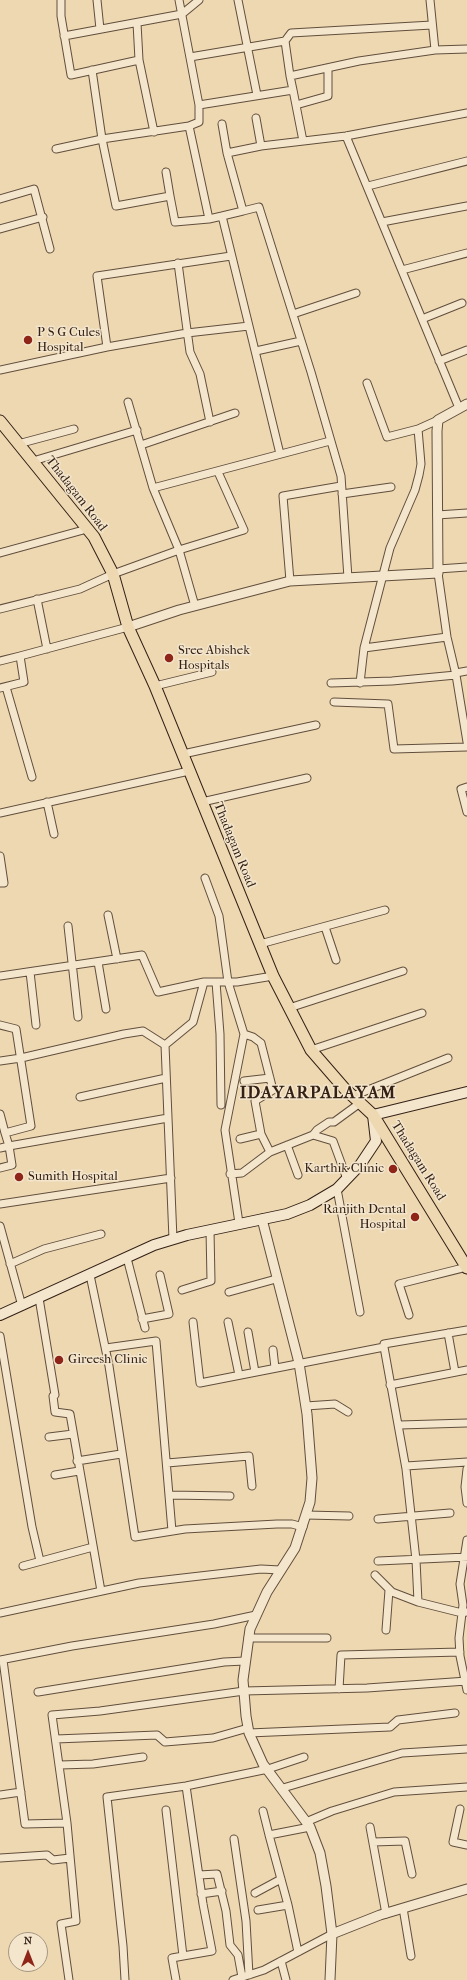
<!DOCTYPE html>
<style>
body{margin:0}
#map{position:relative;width:467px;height:1980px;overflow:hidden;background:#edd8b2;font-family:"IM FELL French Canon",serif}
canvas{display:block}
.north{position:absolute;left:8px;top:1932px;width:40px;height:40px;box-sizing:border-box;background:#f3e6cd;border:1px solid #a79783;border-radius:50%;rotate:0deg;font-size:11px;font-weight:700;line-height:16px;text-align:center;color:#342015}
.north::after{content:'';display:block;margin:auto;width:14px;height:18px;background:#8f2418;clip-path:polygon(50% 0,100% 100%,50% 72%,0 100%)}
</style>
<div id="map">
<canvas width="467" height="1980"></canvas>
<div class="north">N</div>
</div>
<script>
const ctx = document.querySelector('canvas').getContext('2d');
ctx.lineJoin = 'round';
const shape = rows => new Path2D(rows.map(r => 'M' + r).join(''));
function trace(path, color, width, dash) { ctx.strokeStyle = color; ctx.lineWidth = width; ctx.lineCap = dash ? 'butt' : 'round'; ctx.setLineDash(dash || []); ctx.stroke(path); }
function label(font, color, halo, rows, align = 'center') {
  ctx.font = font + ' "IM FELL French Canon",serif'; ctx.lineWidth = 3; ctx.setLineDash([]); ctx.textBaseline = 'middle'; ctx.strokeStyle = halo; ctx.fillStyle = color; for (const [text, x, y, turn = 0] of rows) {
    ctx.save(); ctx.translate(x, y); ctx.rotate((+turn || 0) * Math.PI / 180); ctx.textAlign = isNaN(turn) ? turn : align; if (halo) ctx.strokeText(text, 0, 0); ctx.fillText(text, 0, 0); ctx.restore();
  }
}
const minor = shape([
 [61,0,61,16,71,75,139,60,154,132],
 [97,0,100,29],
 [179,0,199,105,199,122,189,126,209,219,222,216],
 [238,0,257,95],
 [430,0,435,50],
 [137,23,139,60],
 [64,36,182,14,199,0],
 [285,41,290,76,359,61,435,50,467,49],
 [190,57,285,41,291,33,432,25],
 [92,70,102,139,116,206,170,196,175,222,209,219],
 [290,76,293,90],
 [199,105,293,90,303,141],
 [296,105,328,96,328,68],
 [256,118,261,146],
 [222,124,227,153],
 [346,136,459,408],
 [56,149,102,139,189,126],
 [166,172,170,196],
 [368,186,467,161],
 [0,199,34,189,50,249],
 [243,211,259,207,311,372,341,476,348,578],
 [382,222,467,206],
 [0,229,43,217],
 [178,263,190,352,200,374,210,422],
 [402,270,467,253],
 [293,314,356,293],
 [422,319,462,303],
 [249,326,280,454],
 [107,347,97,276,231,256],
 [256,351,301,341],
 [439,361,467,350],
 [0,370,107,347,187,333,249,326,222,216,243,211,227,153,261,146,346,136,467,113],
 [367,383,387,437,418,429,438,420],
 [128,402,153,488],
 [18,444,74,429],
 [141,445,235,413],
 [33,461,137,430],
 [342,494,391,487],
 [437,515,467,513],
 [0,553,87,529],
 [438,569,467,567],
 [438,573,447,637,456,675,467,742],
 [290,581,283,496,341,486],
 [37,599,47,649],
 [195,606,179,550,244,530,218,472],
 [0,609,80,589,113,574,179,550,153,488,330,441],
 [364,648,447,637],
 [0,661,20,656],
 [456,673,467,671],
 [331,683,392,681,456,675],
 [360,683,364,648,390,548,415,490,419,475,421,464,418,429],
 [155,686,212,672],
 [6,687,32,777],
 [0,688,24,682,20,656,128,627],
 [334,702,388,704,394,749,467,747],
 [183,754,316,725],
 [467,787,461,789,467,812],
 [47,802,54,834],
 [202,802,307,778],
 [0,813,189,771],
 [0,856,4,883,0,883],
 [205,878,219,916,228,982,244,1034,253,1037,261,1043,273,1090,255,1101,261,1134,270,1152],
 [108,915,117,959],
 [68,926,78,1017],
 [325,927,336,960],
 [260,944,385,910],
 [98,962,106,1009],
 [30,972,36,1025],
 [0,976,142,955,158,992,204,982,237,982,273,976],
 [216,982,220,1034,221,1105],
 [289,1008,403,971],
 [0,1025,16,1029,31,1126,5,1133,9,1146,0,1148],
 [311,1050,422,1013],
 [0,1061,21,1058,124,1034,143,1031,165,1045],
 [244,1081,270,1078],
 [353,1096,448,1058],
 [80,1097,166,1078],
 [0,1114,5,1133],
 [313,1135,317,1130,329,1122,334,1122,360,1103],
 [240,1139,261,1134],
 [287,1145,298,1175],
 [0,1168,12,1165,9,1146,168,1118],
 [230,1174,242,1173,270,1152,313,1135,333,1141,347,1179],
 [337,1189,360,1312],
 [0,1204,171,1178],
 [239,1223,225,1130,244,1034],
 [0,1226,22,1306],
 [173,1239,165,1045,193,1022,204,982],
 [127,1258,145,1328],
 [10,1264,44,1249,101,1234],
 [90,1275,109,1366,135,1537,185,1529,277,1524,292,1524,303,1527],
 [182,1290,211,1281,210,1230],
 [229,1292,276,1279],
 [39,1298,55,1395,53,1396,55,1412,70,1414,101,1591],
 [409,1315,399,1284,467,1267],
 [142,1319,169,1314,160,1275],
 [193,1322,200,1383,384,1347,406,1469,416,1560,418,1602,462,1613,467,1612],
 [228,1322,239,1375],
 [248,1332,255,1372],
 [448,1333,455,1372],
 [0,1336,32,1527,40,1561],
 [384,1347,384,1344,467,1330],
 [106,1348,156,1341,172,1531],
 [273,1350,275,1368],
 [390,1385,467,1370],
 [306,1406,335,1404,348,1412],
 [400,1425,467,1423],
 [49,1437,73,1434],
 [77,1461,121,1454],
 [167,1463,249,1456,252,1486],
 [406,1466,467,1462],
 [467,1469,465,1487,467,1503],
 [55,1475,79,1471],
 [170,1495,230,1496],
 [306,1515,349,1516],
 [378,1519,450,1513],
 [467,1540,460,1584,463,1605,459,1638,460,1656,467,1690],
 [378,1561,467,1557],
 [23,1566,93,1547],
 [375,1575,392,1592,418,1602],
 [0,1613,139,1583,261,1569,280,1570],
 [386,1630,389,1590],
 [248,1638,327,1638],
 [0,1660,72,1646,214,1624,256,1615],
 [3,1660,25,1824,67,1823],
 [339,1689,341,1655,460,1652],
 [38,1692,224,1662,245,1661],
 [249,1733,390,1727,398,1720,455,1713],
 [56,1739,157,1735,165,1742,213,1738,248,1728],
 [60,1765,93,1764,143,1757],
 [283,1788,402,1753,467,1749],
 [0,1795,21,1792],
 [460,1809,453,1842,467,1845],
 [166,1810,183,1956,172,1958,176,1980],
 [263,1811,269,1835],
 [306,1822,332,1811,394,1792,467,1787],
 [370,1827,386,1914],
 [234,1839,246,1921,249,1975],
 [373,1842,405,1841,412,1874],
 [0,1858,47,1855,53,1860,70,1858],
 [199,1875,217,1874,226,1911,230,1945,238,1955,242,1977],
 [255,1893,281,1879],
 [201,1894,222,1891],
 [403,1908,411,1956],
 [258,1910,288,1905],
 [298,1952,288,1905,269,1835,310,1827],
 [183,1956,212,1951,203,1904,186,1786],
 [281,1961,286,1980],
 [69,1980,61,1924,76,1921,67,1823,52,1715,100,1711,244,1691,367,1688,467,1681],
 [125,1980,123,1946,107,1797,186,1786,268,1769,304,1757],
 [233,1980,264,1970,332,1934]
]);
const tertiary = shape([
 [128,627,179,610,290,581,438,573,437,431,438,420,467,404],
 [262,1219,299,1363,307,1414,312,1478,310,1502,295,1548,267,1592,250,1629,243,1680,246,1716,249,1733,263,1764,310,1827,320,1853,326,1886,332,1934,330,1980],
 [332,1934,380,1915,467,1889]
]);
const secondary = shape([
 [0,1315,154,1245,187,1235,287,1214,310,1205,337,1189,360,1165,376,1141,373,1115,467,1092]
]);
const primary = shape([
 [0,421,94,537,113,574,128,627,155,686,273,976,311,1050,344,1088,373,1115,467,1268]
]);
const markers = [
 [28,340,5,"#8f2418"],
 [169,658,5,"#8f2418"],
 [393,1169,5,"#8f2418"],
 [19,1177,5,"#8f2418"],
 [415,1217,5,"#8f2418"],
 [59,1360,5,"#8f2418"]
];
const poiNames = [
 ["P S G Cules",37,333],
 ["Hospital",37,348],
 ["Sree Abishek",178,651],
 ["Hospitals",178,666],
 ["Karthik Clinic",384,1169,"right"],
 ["Sumith Hospital",28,1177],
 ["Ranjith Dental",406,1210,"right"],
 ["Hospital",406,1225,"right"],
 ["Gireesh Clinic",68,1360]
];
const streetNames = [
 ["Thadagam Road",76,494,52],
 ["Thadagam Road",234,845,68],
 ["Thadagam Road",418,1161,58]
];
const districtNames = [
 ["IDAYARPALAYAM",318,1094]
];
trace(minor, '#624e3c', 9);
trace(tertiary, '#624e3c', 11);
trace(secondary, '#342015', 12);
trace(primary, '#342015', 13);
trace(minor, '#f3e6cd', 7);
trace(tertiary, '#f3e6cd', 9);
trace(secondary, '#f3e6cd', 10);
trace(primary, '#edd8b2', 11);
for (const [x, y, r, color] of markers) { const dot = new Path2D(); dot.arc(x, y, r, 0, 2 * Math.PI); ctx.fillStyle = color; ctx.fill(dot); trace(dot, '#f3e6cd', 1.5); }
label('13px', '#342015', '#f3e6cd', poiNames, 'left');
label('13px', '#342015', '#f3e6cd', streetNames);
ctx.letterSpacing = '1px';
label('bold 17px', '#342015', '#f3e6cd', districtNames);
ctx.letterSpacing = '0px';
</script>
